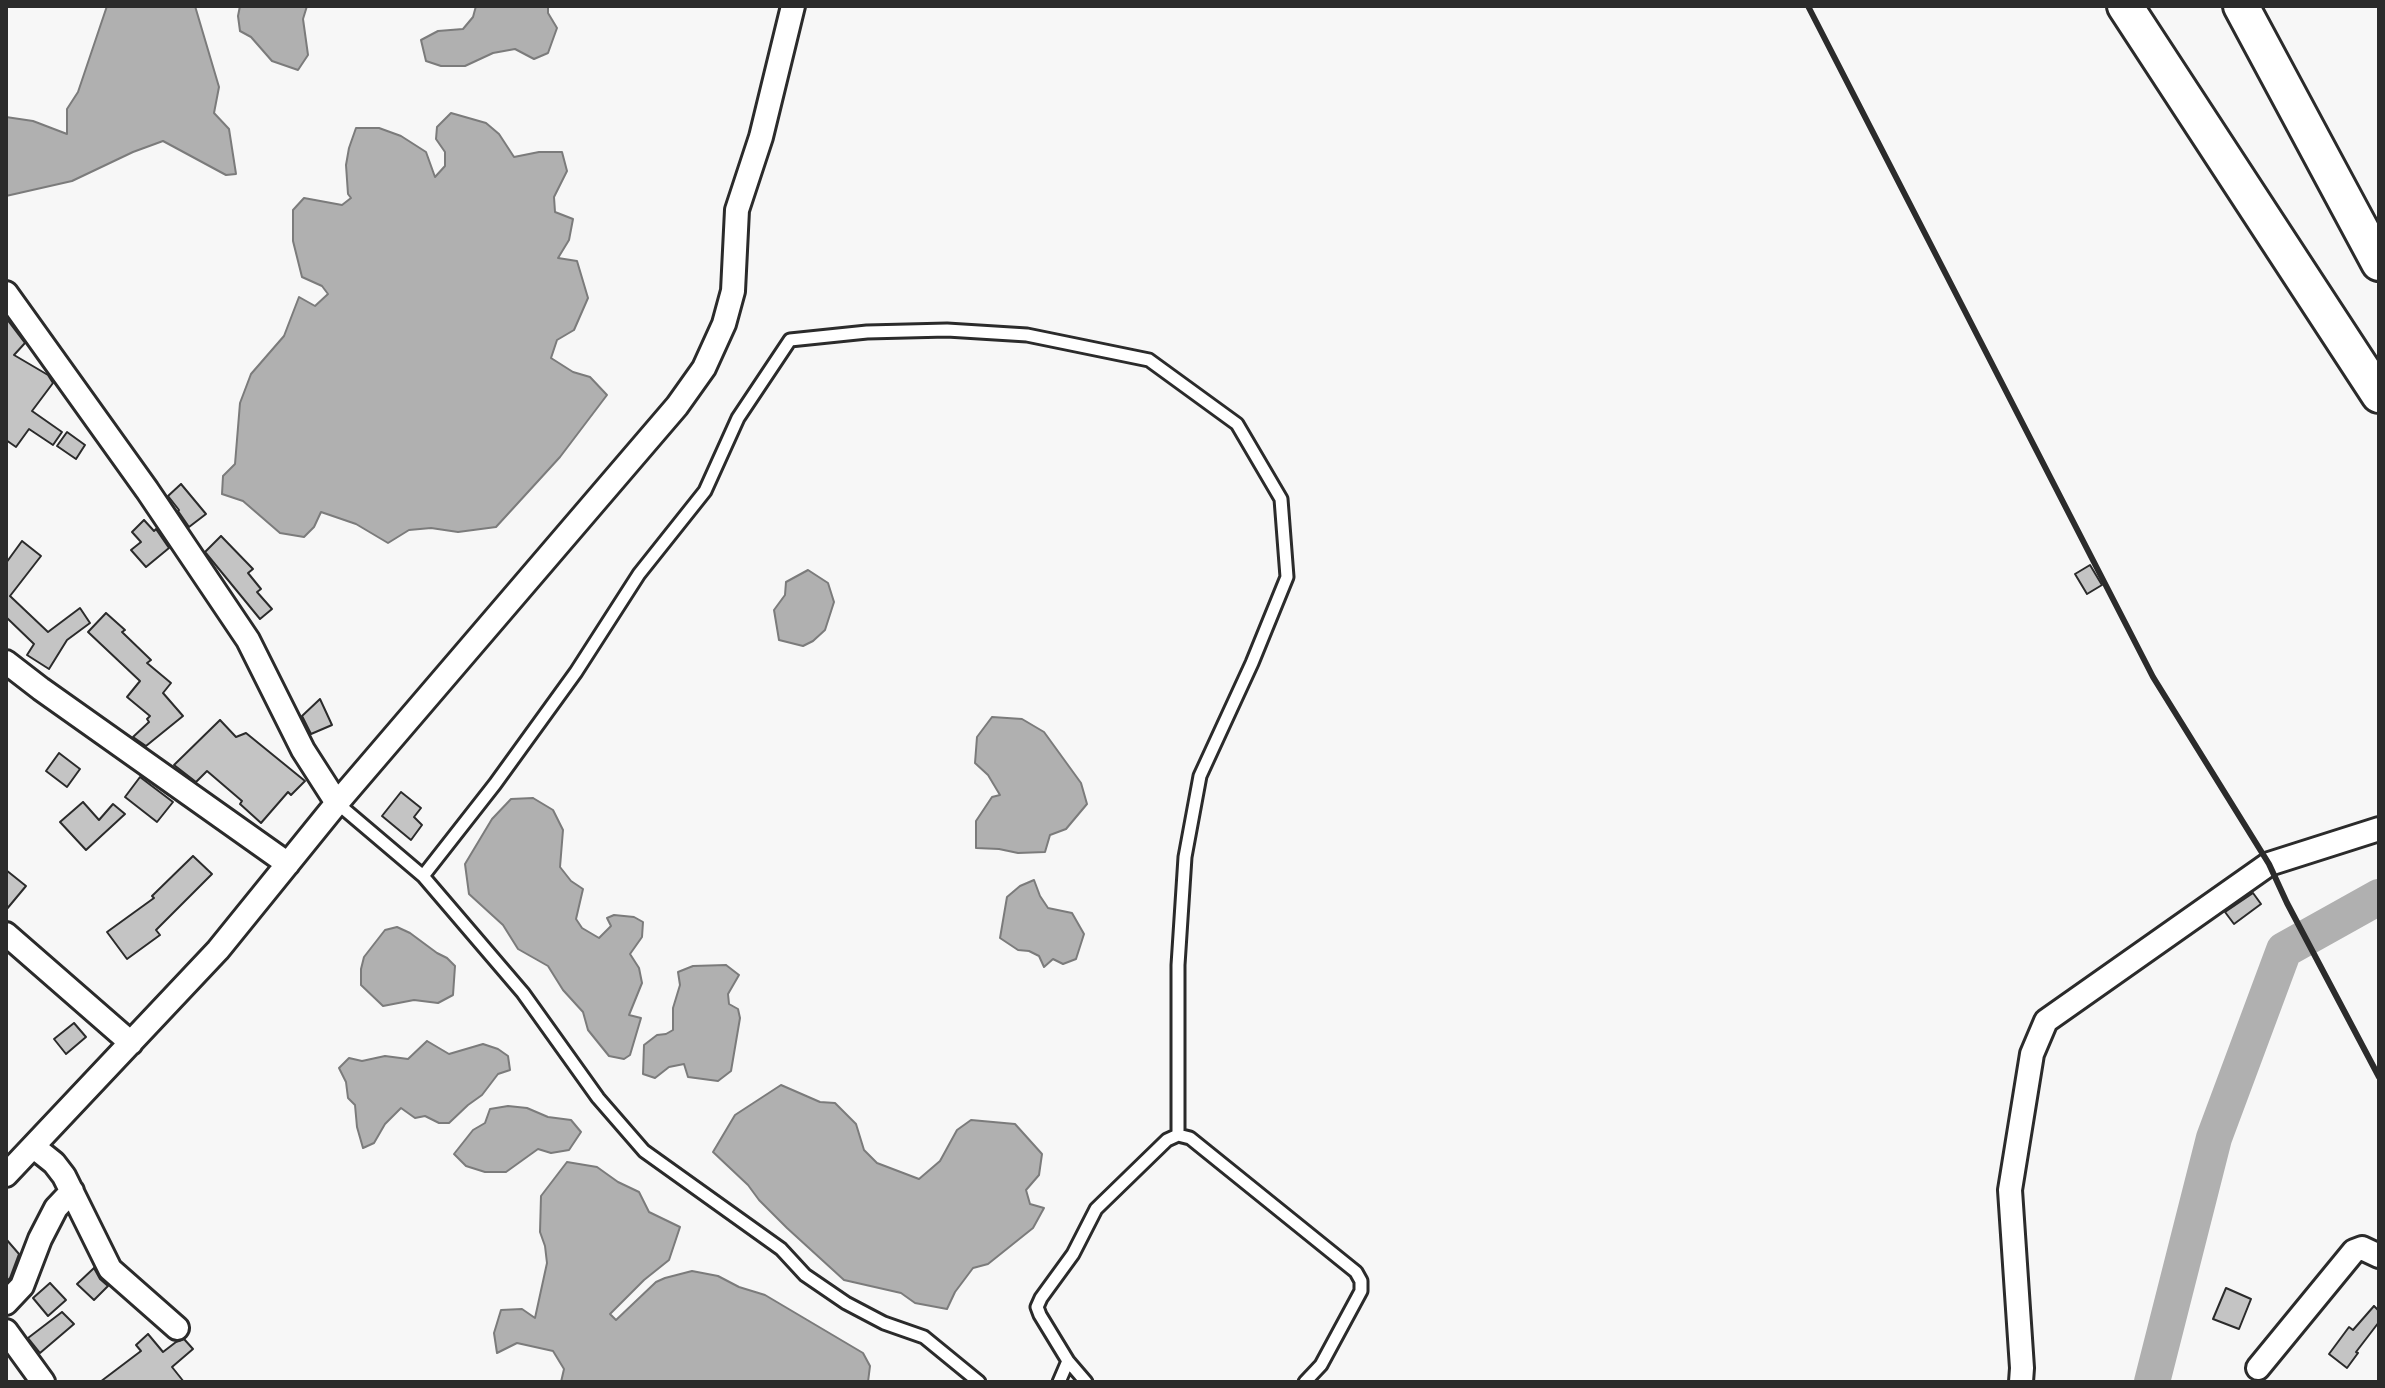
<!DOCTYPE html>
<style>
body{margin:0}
#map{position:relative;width:2385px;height:1388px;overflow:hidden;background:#f7f7f7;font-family:"Shantell Sans",sans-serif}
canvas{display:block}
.frame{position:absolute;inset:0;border:8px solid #2b2b2b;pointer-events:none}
</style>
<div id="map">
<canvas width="2385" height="1388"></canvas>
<div class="frame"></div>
</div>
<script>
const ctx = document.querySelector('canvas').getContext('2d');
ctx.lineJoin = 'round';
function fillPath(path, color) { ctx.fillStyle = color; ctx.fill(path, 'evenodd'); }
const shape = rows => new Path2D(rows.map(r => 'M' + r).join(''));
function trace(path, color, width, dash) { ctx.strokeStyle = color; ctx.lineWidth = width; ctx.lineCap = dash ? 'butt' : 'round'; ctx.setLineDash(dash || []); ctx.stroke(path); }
const water = shape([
 [107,6,195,6,219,87,214,113,229,129,236,174,226,175,163,141,133,152,72,181,6,196,6,117,33,121,67,134,67,109,78,92,107,6],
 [240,6,307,6,303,19,308,55,298,70,272,61,251,37,240,31,238,16,240,6],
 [476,6,548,6,548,13,557,28,548,53,534,59,515,49,493,53,465,66,441,66,426,61,421,40,438,31,463,29,473,17,476,6],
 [451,113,486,123,499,134,514,157,539,152,562,152,567,171,554,197,555,212,573,219,569,240,558,258,577,261,588,298,574,330,557,340,551,358,573,372,590,377,607,395,560,457,496,527,458,532,431,528,409,530,388,543,356,524,321,512,314,527,304,537,280,533,243,501,222,494,223,476,235,464,240,403,251,374,284,336,299,297,315,306,328,294,322,286,302,277,293,241,293,210,304,198,342,205,351,198,348,194,346,165,349,148,356,128,379,128,401,136,426,152,435,177,445,166,445,152,436,139,437,127,451,113],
 [808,570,828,583,834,602,825,630,813,641,803,646,779,640,774,610,785,595,786,582,808,570],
 [992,717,1022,719,1044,732,1081,783,1087,804,1066,829,1050,835,1045,852,1018,853,999,849,976,848,976,821,992,797,1000,795,988,775,975,763,977,737,992,717],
 [533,798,553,810,563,830,560,867,571,881,583,889,576,919,582,928,599,938,611,926,607,918,614,915,634,917,643,922,642,937,630,954,639,968,642,983,629,1015,641,1018,630,1055,624,1059,609,1056,588,1030,583,1012,563,990,548,966,518,949,503,925,469,894,465,864,492,819,511,799,533,798],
 [1034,880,1040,896,1048,908,1072,913,1084,934,1076,959,1063,964,1053,959,1044,967,1039,956,1029,951,1018,950,1000,938,1007,897,1020,886,1034,880],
 [397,927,410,933,437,953,447,958,455,966,453,995,438,1003,414,1000,383,1006,361,985,361,969,364,957,385,930,397,927],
 [726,965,739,975,728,994,729,1004,738,1009,740,1018,731,1071,718,1081,688,1077,684,1064,669,1067,655,1078,643,1074,644,1045,657,1035,666,1034,673,1030,673,1008,680,985,678,972,693,966,726,965],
 [427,1041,449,1054,483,1044,498,1049,508,1056,510,1070,498,1074,482,1095,468,1105,449,1123,439,1123,425,1116,415,1118,401,1108,385,1124,374,1143,363,1148,357,1127,355,1105,348,1098,346,1082,339,1068,349,1058,362,1061,385,1056,408,1059,427,1041],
 [781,1085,820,1102,835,1103,856,1124,864,1150,877,1163,919,1179,940,1161,957,1130,971,1120,1015,1124,1042,1154,1039,1175,1026,1190,1030,1204,1044,1208,1033,1228,988,1264,973,1268,955,1292,947,1309,915,1303,901,1293,844,1280,787,1228,759,1200,748,1185,713,1152,735,1115,781,1085],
 [508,1106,527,1108,548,1117,571,1120,581,1132,569,1150,551,1153,538,1149,506,1172,485,1172,466,1166,454,1154,473,1130,485,1123,490,1109,508,1106],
 [567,1162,597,1167,618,1182,639,1192,649,1212,680,1227,669,1260,644,1280,610,1314,616,1320,656,1282,665,1278,692,1271,718,1276,739,1287,765,1295,863,1353,870,1366,868,1382,561,1382,564,1369,553,1351,517,1343,497,1353,494,1333,501,1310,522,1309,535,1318,547,1263,545,1246,540,1232,541,1196,567,1162]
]);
const river = shape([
 [2152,1382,2214,1138,2284,950,2379,897]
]);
const building = shape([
 [6,318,25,343,14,355,48,375,53,383,32,411,62,432,53,445,29,429,16,447,6,440,6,318],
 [67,432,85,445,76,459,57,446,67,432],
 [181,484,206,514,189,527,178,511,179,510,168,496,181,484],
 [144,520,154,531,156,529,169,548,146,567,131,550,141,542,132,532,144,520],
 [221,536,253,569,248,573,261,589,257,592,272,609,260,619,205,552,221,536],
 [22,541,41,556,10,596,48,632,80,608,90,623,67,640,49,669,27,655,34,644,6,617,6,563,22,541],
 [2090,565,2102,585,2087,594,2075,574,2090,565],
 [106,613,125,630,122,632,151,660,147,663,171,683,163,693,183,716,146,746,133,737,149,722,147,719,150,716,127,697,140,681,88,632,106,613],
 [320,699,332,725,311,734,302,716,320,699],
 [220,720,236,737,246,733,305,781,291,795,288,792,261,823,240,804,242,801,207,771,196,782,174,765,220,720],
 [59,753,80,769,67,787,46,771,59,753],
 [140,777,173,802,157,822,125,797,140,777],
 [401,792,421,808,414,817,422,825,411,840,382,816,401,792],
 [83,802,99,820,113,804,125,814,86,850,60,822,83,802],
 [193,856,212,874,156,930,160,935,127,959,107,932,154,898,152,896,193,856],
 [6,870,26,886,6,910,6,870],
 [2253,893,2261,904,2234,924,2225,912,2253,893],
 [74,1023,86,1037,66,1054,54,1039,74,1023],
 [6,1239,19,1254,10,1278,6,1282,6,1239],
 [94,1268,100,1279,108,1286,94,1300,77,1284,94,1268],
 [50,1283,66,1300,48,1316,33,1298,50,1283],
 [2226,1288,2251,1299,2239,1329,2213,1319,2226,1288],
 [2374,1306,2379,1311,2379,1322,2356,1352,2358,1353,2347,1368,2329,1354,2349,1327,2353,1330,2374,1306],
 [62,1312,74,1324,40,1353,28,1338,62,1312],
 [148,1334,163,1352,176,1342,184,1339,193,1349,172,1367,184,1382,100,1382,141,1351,136,1345,148,1334]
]);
const service = shape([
 [337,803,423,876,523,993,598,1098,644,1151,781,1249,805,1275,846,1303,884,1323,924,1337,979,1382],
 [423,876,495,784,576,672,639,574,705,491,738,418,790,340,867,332,947,330,1027,335,1149,360,1237,424,1281,499,1287,577,1252,663,1200,776,1185,857,1178,965,1178,1135],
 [1068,1361,1086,1382],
 [1059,1382,1068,1361,1040,1315,1037,1307,1041,1298,1073,1254,1096,1209,1167,1140,1178,1135,1190,1138,1356,1272,1361,1281,1361,1291,1321,1365,1305,1382]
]);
const minor = shape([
 [6,293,147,490,248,640,303,750,337,803],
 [6,662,41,689,288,864],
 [6,934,131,1043],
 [34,1147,54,1163,64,1176,110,1269,177,1328],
 [6,1175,218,950,337,803,677,406,704,368,724,324,733,291,737,210,761,137,793,6],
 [6,1303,22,1286,40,1239,56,1208,72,1191],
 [6,1331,43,1382],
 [2258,1368,2354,1251,2362,1248,2379,1256],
 [2021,1382,2022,1368,2010,1190,2032,1054,2046,1021,2269,864,2379,829]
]);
const primary = shape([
 [2125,6,2379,395],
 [2241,6,2379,263]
]);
const rail = shape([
 [1808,6,2153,677,2269,864,2287,903,2379,1077]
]);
fillPath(water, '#b0b0b0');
trace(water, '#7b7b7b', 2);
trace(river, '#b0b0b0', 36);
fillPath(building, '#c4c4c4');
trace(building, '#2b2b2b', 2);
trace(service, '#2b2b2b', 17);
trace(minor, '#2b2b2b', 28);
trace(primary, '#2b2b2b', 40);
trace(service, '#fff', 11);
trace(minor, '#fff', 22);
trace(primary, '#fff', 34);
trace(rail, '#2b2b2b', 6);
</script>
